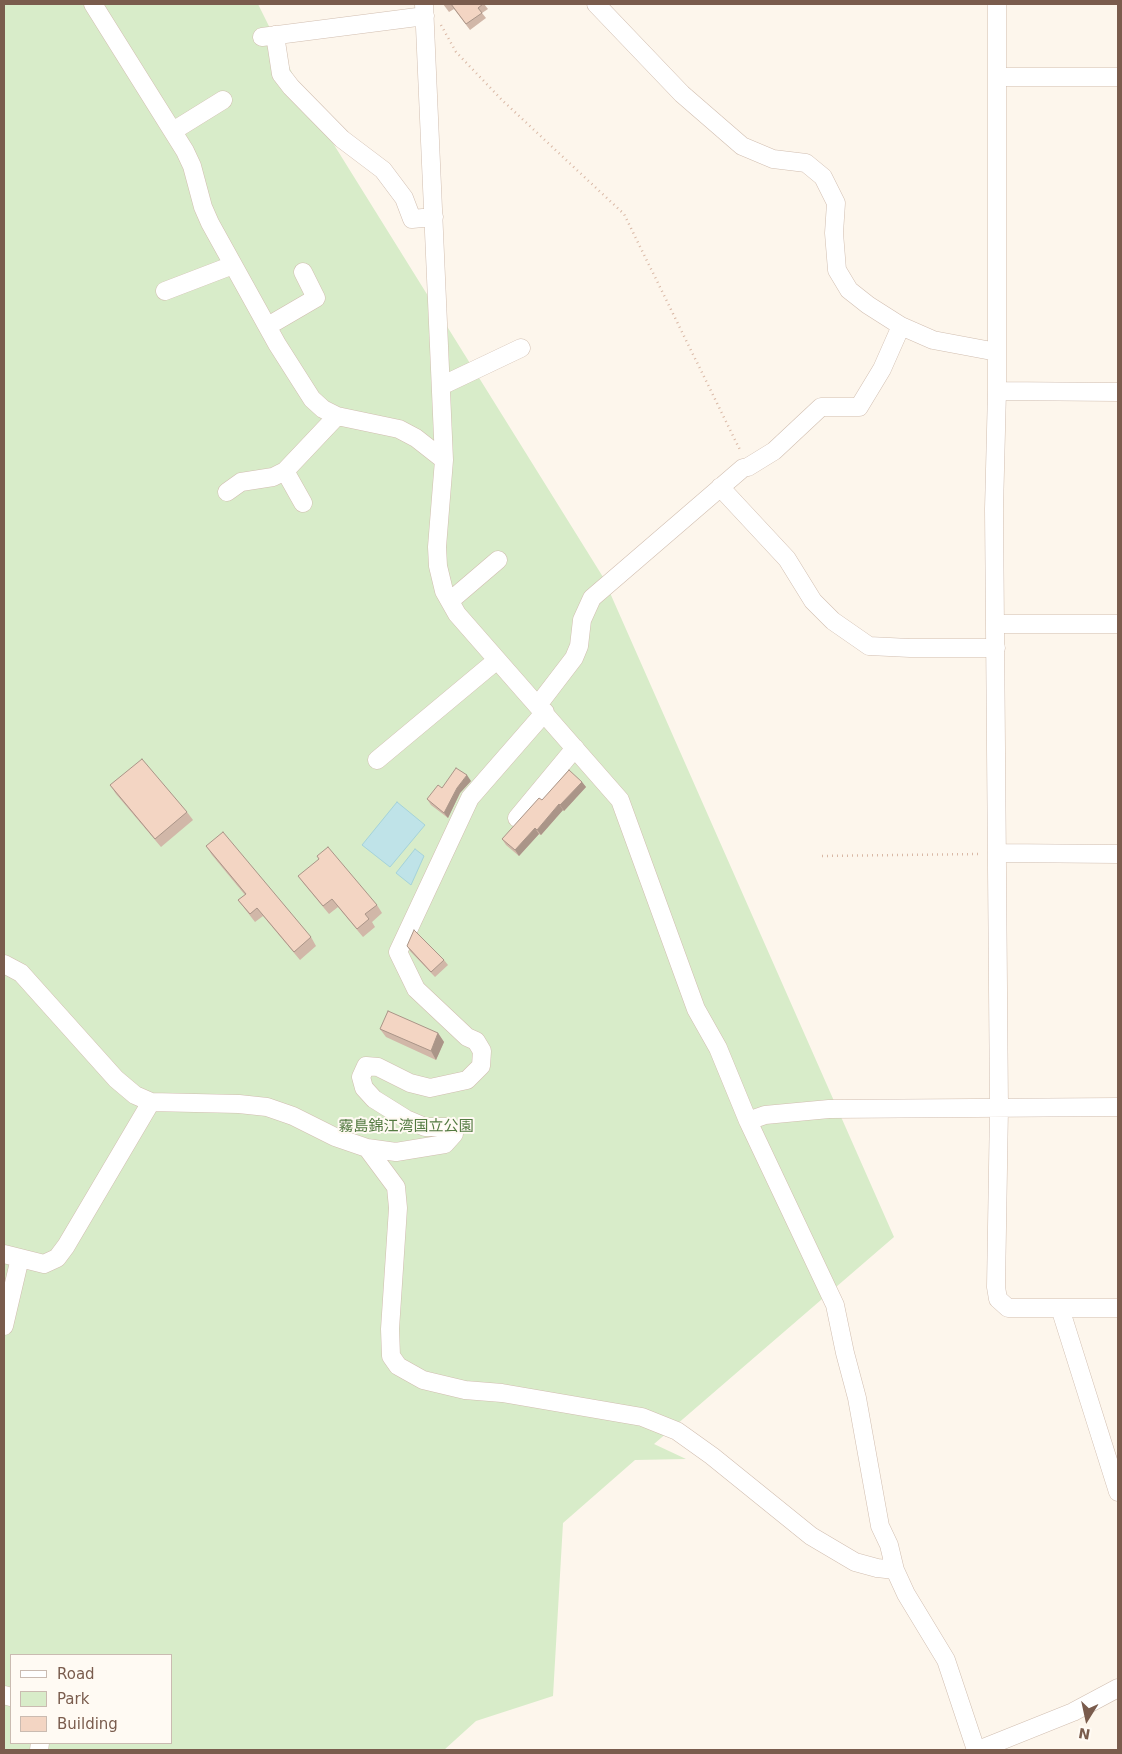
<!DOCTYPE html>
<meta charset="utf-8">
<style>
body{margin:0}
#map{position:relative;width:1122px;height:1754px;overflow:hidden;background:#fdf6ec;font-family:"DejaVu Sans",sans-serif}
canvas{display:block}
.frame{position:absolute;inset:0;border:5px solid #7a5c4d;pointer-events:none}
.legend{position:absolute;left:10px;top:1654px;width:162px;height:90px;box-sizing:border-box;background:#fffaf3;border:1px solid #cabbb1;margin:0;padding:6px 9px;list-style:none;font-size:15px;color:#7a5c4d}
.legend li{display:flex;align-items:center;gap:10px;height:25px}
.legend b{width:25px;border:1px solid #cabbb1}
.north{position:absolute;left:1062px;top:1694px;width:50px;height:50px;-webkit-text-stroke:4px #fffaf3;paint-order:stroke;rotate:190deg;font-size:14px;font-weight:700;line-height:20px;text-align:center;color:#7a5c4d}
.north::after{content:'';display:block;margin:auto;width:18px;height:22px;background:#7a5c4d;clip-path:polygon(50% 0,100% 100%,50% 72%,0 100%)}
</style>
<div id="map">
<canvas width="1122" height="1754"></canvas>
<div class="frame"></div>
<ul class="legend">
<li><b style="height:6px;background:#fff"></b>Road</li>
<li><b style="height:14px;background:#d8ecc9"></b>Park</li>
<li><b style="height:14px;background:#f3d5c3"></b>Building</li>
</ul>
<div class="north">N</div>
</div>
<script>
const ctx = document.querySelector('canvas').getContext('2d');
ctx.lineJoin = 'round';
function fillPath(path, color) { ctx.fillStyle = color; ctx.fill(path, 'evenodd'); }
const shape = rows => new Path2D(rows.map(r => 'M' + r).join(''));
function trace(path, color, width, dash) { ctx.strokeStyle = color; ctx.lineWidth = width; ctx.lineCap = dash ? 'butt' : 'round'; ctx.setLineDash(dash || []); ctx.stroke(path); }
function label(font, color, halo, rows, align = 'center') {
  ctx.font = font + ' "DejaVu Sans","Noto Sans JP",sans-serif'; ctx.lineWidth = 4; ctx.setLineDash([]); ctx.textBaseline = 'middle'; ctx.strokeStyle = halo; ctx.fillStyle = color; for (const [text, x, y, turn = 0] of rows) {
    ctx.save(); ctx.translate(x, y); ctx.rotate((+turn || 0) * Math.PI / 180); ctx.textAlign = isNaN(turn) ? turn : align; if (halo) ctx.strokeText(text, 0, 0); ctx.fillText(text, 0, 0); ctx.restore();
  }
}
const green = shape([
 [4,4,258,4,303,95,603,577,894,1237,654,1444,686,1459,635,1460,563,1523,553,1696,476,1721,444,1750,4,1750],
 [11,1655,171,1655,171,1743,11,1743]
]);
const water = shape([
 [397,802,425,825,390,867,362,845,397,802],
 [415,849,424,856,411,885,396,873,415,849]
]);
const path = shape([
 [441,25,456,52,502,100,624,214,741,452],
 [822,856,981,854]
]);
const minor = shape([
 [93,4,185,151,192,166,203,207,210,223,277,344,312,399,323,409,337,416,399,429,416,438,444,460],
 [424,4,444,460,437,547,438,566,444,591,457,614,620,800,696,1009,718,1048,748,1121,835,1305,845,1353,857,1398,880,1526,889,1545,895,1570,906,1594,946,1660,976,1750],
 [596,4,682,94,742,146,773,159,806,163,823,177,836,203,834,233,837,270,849,290,868,305,901,326,933,340,997,352],
 [997,4,997,391,994,509,999,1108,996,1287,998,1299,1008,1308,1118,1308],
 [275,35,281,74,291,87,342,139,383,170,404,198,412,219,434,217],
 [262,37,425,16],
 [997,77,1118,77],
 [173,131,223,100],
 [165,291,233,265],
 [268,326,316,298,303,272],
 [441,386,521,348],
 [997,391,1118,392],
 [285,471,303,503],
 [720,487,787,559,813,601,833,621,869,646,910,648,996,648],
 [227,492,241,482,273,477,285,471,337,416],
 [450,601,498,560],
 [996,624,1118,624],
 [538,705,574,658,579,646,582,620,592,598,743,468,748,467,774,451,821,407,859,407,882,369,901,326],
 [377,760,497,660],
 [517,818,575,748],
 [997,853,1118,854],
 [4,964,21,973,116,1079,135,1095,151,1102,239,1104,267,1107,293,1116,335,1137,367,1148,396,1152,445,1144,454,1134,447,1127,425,1127,406,1119,374,1099,364,1088,361,1077,366,1066,378,1067,410,1083,430,1088,467,1080,481,1066,482,1051,476,1041,467,1037,416,989,398,952,470,798,545,712],
 [748,1121,765,1115,829,1109,1118,1107],
 [367,1148,396,1187,398,1208,390,1329,391,1356,398,1366,423,1380,465,1390,502,1393,642,1417,677,1431,712,1456,811,1536,855,1562,877,1568,895,1570],
 [4,1254,44,1264,57,1258,66,1246,151,1102],
 [1060,1308,1118,1492],
 [4,1326,20,1258],
 [4,1695,11,1697],
 [39,1750,40,1743],
 [978,1750,1073,1712,1118,1688]
]);
const wall = shape([
 [443,4,484,4,488,9,482,13,486,18,470,30,454,9,449,12],
 [471,781,460,793,448,818,431,805,427,799,442,788],
 [582,782,586,787,564,811,563,810,541,835,539,834,519,856,506,845,502,839,542,800],
 [110,785,187,812,193,820,161,847,116,794],
 [206,846,311,937,316,946,300,960,263,916,255,922,238,900,245,895,212,855],
 [298,876,377,905,382,913,372,922,375,927,363,937,338,907,329,914,304,884],
 [407,946,444,960,448,965,435,977,410,951],
 [380,1029,438,1033,444,1042,436,1060,386,1037]
]);
const shadedWall = shape([
 [467,775,471,781,460,793,448,818,444,813,457,788],
 [582,782,586,787,564,811,560,805],
 [559,804,563,810,541,835,537,830],
 [535,828,539,834,519,856,515,850],
 [438,1033,444,1042,436,1060,431,1051]
]);
const building = shape([
 [451,4,483,4,478,8,482,13,466,24,451,4],
 [142,759,187,812,155,839,110,785,142,759],
 [456,768,467,775,457,788,444,813,427,799,438,785,442,788,456,768],
 [569,770,582,782,560,805,559,804,537,830,535,828,515,850,502,839,539,798,542,800,569,770],
 [223,832,311,937,294,952,257,908,250,914,238,900,246,894,206,846,223,832],
 [328,847,377,905,365,914,369,919,357,929,332,899,323,906,298,876,319,859,317,856,328,847],
 [414,930,444,960,431,972,407,946,414,930],
 [388,1011,438,1033,431,1051,380,1029,388,1011]
]);
const parkNames = [
 ["霧島錦江湾国立公園",406,1127]
];
fillPath(green, '#d8ecc9');
fillPath(water, '#bfe3e8');
trace(water, '#a5d3da', 1);
trace(minor, '#d1beb0', 19);
trace(path, '#d9b8a5', 2.5, [1, 4]);
trace(minor, '#fff', 18);
fillPath(wall, '#d1b7a8');
fillPath(shadedWall, '#aa9588');
fillPath(building, '#f3d5c3');
trace(building, '#aa9588', 1);
label('15px', '#537a41', '#fffaf3', parkNames);
</script>
